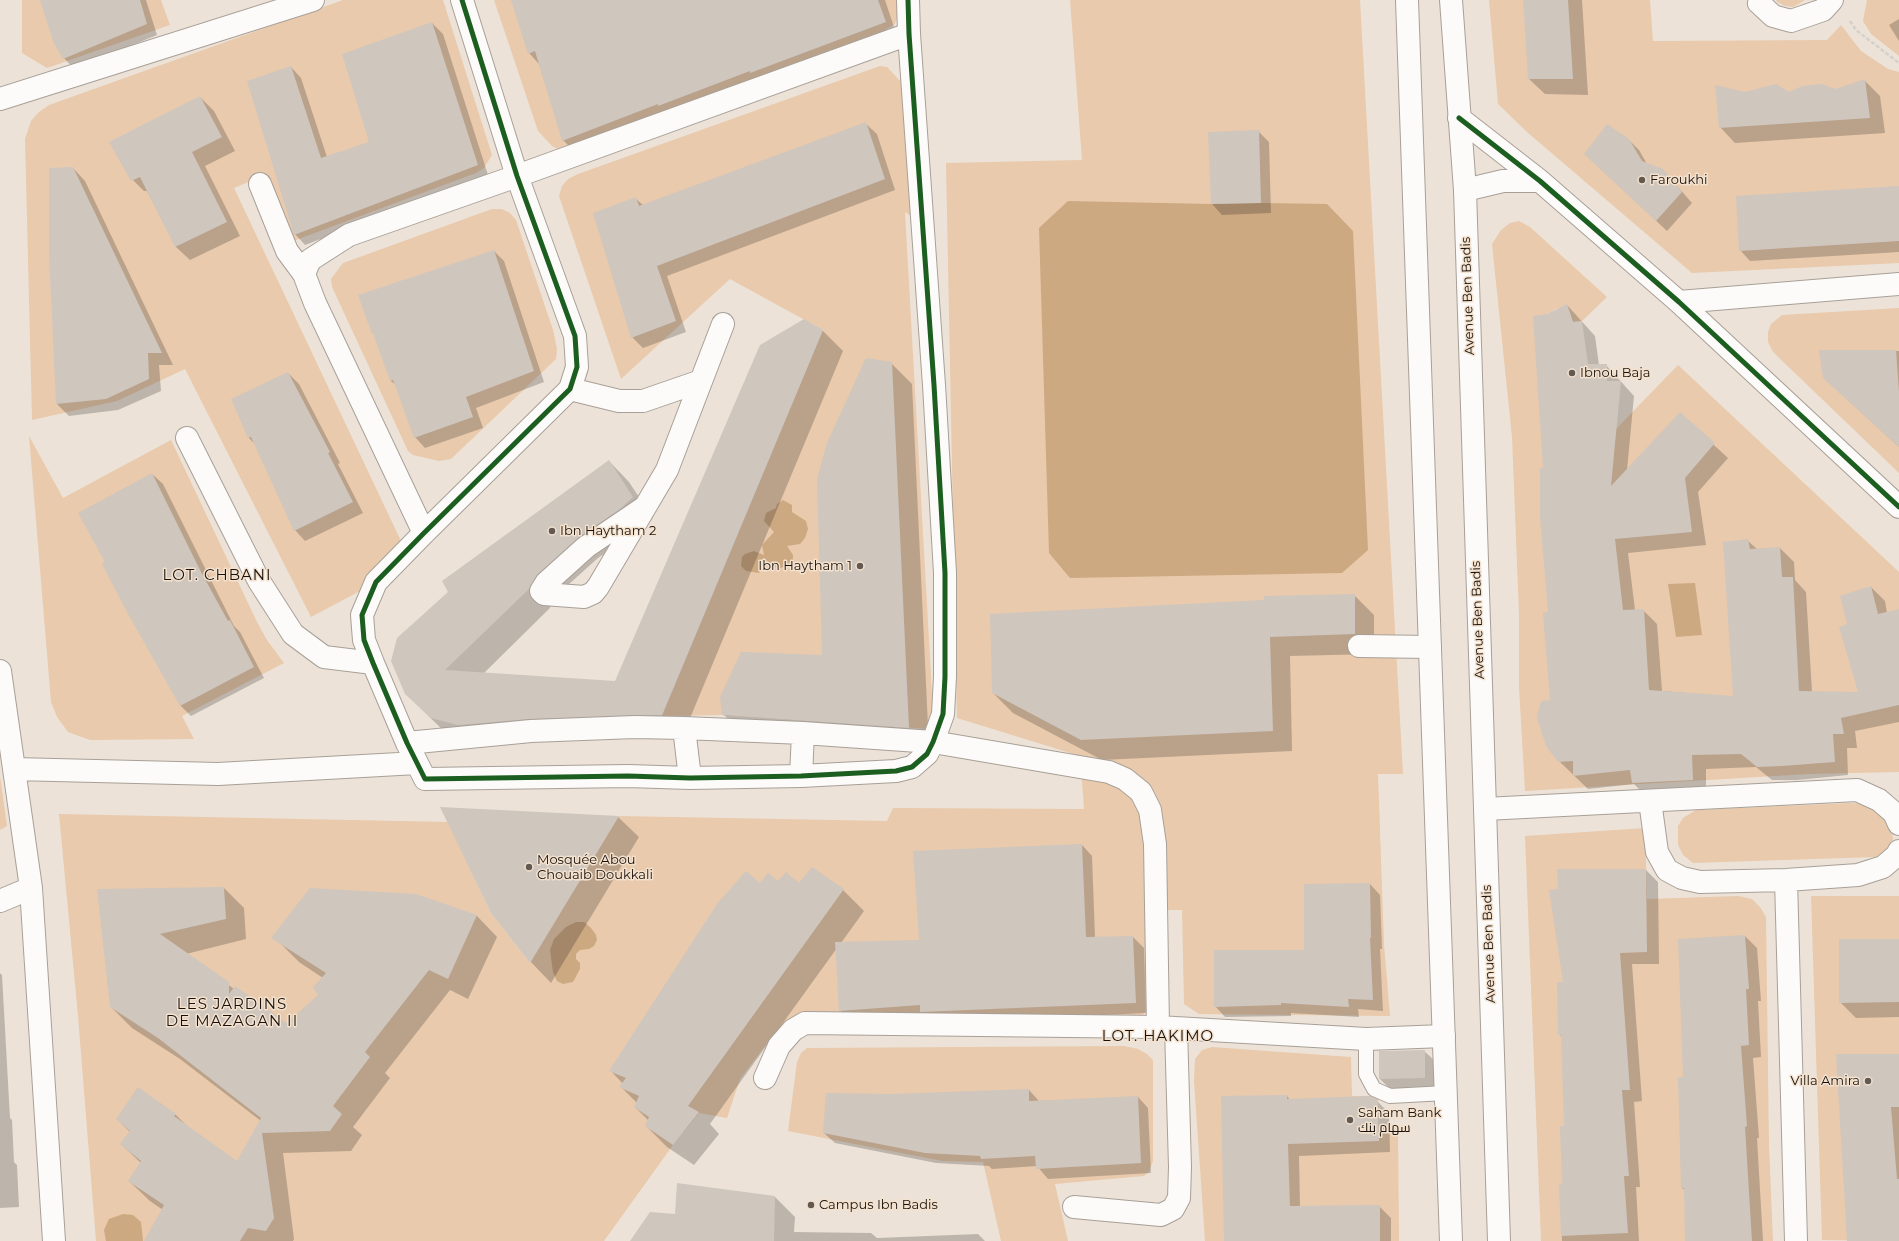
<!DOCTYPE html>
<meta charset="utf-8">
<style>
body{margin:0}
canvas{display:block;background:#ece2d7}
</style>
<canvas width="1899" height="1241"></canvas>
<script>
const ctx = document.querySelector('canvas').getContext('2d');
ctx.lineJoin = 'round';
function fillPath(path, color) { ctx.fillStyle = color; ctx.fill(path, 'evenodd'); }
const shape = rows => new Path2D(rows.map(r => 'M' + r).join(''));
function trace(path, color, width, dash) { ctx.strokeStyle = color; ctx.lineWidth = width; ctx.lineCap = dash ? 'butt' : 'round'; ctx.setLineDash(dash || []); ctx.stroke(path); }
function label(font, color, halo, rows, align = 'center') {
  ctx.font = font + ' Montserrat,Cairo,sans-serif'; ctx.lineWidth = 3; ctx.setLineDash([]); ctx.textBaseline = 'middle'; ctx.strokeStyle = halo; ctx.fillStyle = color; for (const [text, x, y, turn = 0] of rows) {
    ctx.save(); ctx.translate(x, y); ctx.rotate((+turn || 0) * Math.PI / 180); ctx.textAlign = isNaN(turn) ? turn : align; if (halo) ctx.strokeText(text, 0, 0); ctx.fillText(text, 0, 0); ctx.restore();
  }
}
const green = shape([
 [22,0,161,0,170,25,47,68,22,53],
 [343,0,443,0,492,155,484,168,476,173,296,240,289,238,263,176,234,188,401,541,360,591,311,617,185,369,117,401,32,420,25,139,31,121,39,112,49,105],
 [494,0,898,0,898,13,895,24,883,31,558,149,552,146,538,131],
 [1070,0,1360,0,1403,774,1378,774,1384,944,1390,1016,1199,1014,1184,1004,1182,910,1146,910,1147,1010,1142,1016,1135,1018,789,1020,775,1033,740,1079,727,1118,699,1113,673,1145,604,1241,96,1241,78,1016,59,814,448,822,491,913,530,963,619,816,887,821,893,808,1084,809,1080,756,957,718,946,163,1082,160],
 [1489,0,1650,0,1653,41,1827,40,1841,25,1861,51,1888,69,1899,72,1899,263,1692,273,1527,132,1498,104],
 [1776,0,1805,0,1793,7,1785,6,1777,2],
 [1867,0,1899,0,1899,56,1871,34,1863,21],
 [880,66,887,67,902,83,912,217,905,212,933,712,928,729,722,715,662,716,823,330,730,279,621,379,559,196,562,186,568,179,578,174],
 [492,209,502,209,510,213,516,220,553,330,557,349,556,359,451,459,439,461,413,455,408,451,332,287,331,279,343,263],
 [1519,221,1530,227,1607,297,1582,321,1573,322,1569,310,1558,308,1547,314,1616,429,1678,365,1899,572,1899,772,1808,774,1525,791,1519,687,1519,614,1512,437,1492,244,1501,230,1510,223],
 [1899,308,1899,473,1773,352,1768,342,1768,332,1771,324,1782,315],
 [29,436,63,498,171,440,257,622,267,640,284,663,182,716,194,739,90,740,68,732,57,717,51,702],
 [0,776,7,826,0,830],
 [1850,803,1866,804,1881,815,1890,825,1893,839,1887,850,1875,857,1693,863,1683,855,1678,845,1678,826,1683,818,1696,810],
 [1645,828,1647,899,1738,896,1752,899,1760,907,1766,917,1769,1146,1773,1241,1541,1241,1525,836],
 [1811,896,1899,896,1899,1241,1822,1240],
 [1124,1046,1138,1049,1147,1054,1153,1060,1153,1161,1149,1172,1144,1176,1055,1184,1068,1241,1001,1241,983,1162,942,1161,788,1131,797,1062,801,1053,807,1048],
 [1212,1047,1351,1057,1352,1096,1378,1096,1379,1128,1398,1128,1399,1241,1205,1241,1194,1081,1195,1059,1202,1050]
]);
const water = shape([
 [1068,201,1211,204,1261,203,1327,204,1353,231,1368,550,1342,573,1070,578,1049,553,1039,228],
 [783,500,792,505,792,512,806,521,808,529,805,538,800,544,787,546,793,555,793,561,788,566,780,568,773,566,766,560,764,567,759,573,746,571,741,566,742,557,745,554,754,551,764,555,762,545,774,532,764,521,766,513,776,508,777,504],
 [1695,583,1702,635,1676,637,1668,584],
 [576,922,584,922,591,928,596,935,597,940,594,946,589,949,580,950,576,954,576,959,580,963,580,969,573,982,563,984,557,981,553,972,550,950,554,939,566,927],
 [123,1214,133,1215,141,1222,143,1241,106,1241,104,1230,109,1219]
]);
const shadow = shape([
 [48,0,146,0,157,35,74,69,64,58],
 [512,0,885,0,896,33,574,151,563,140,539,64,529,53],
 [1524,0,1582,0,1588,95,1545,94,1529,79],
 [1899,19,1899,41,1889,25],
 [432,23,443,34,488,175,305,245,295,234,291,67,301,78,327,157,370,142],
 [1864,80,1880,96,1885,133,1735,143,1720,127,1789,93,1836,90],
 [200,97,214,111,235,151,205,166,240,236,190,260,176,247,147,191,144,191,130,177],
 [866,124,877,134,895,190,667,276,686,332,643,348,632,337,636,199,643,205],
 [1258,131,1269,142,1271,213,1222,215,1212,204,1209,133],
 [1628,139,1639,150,1647,164,1663,170,1692,203,1667,231,1585,154],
 [73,168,85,181,173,365,159,365,161,391,118,410,69,416,57,404,50,254],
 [1899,187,1899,252,1750,261,1740,250],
 [494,251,504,261,544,382,476,408,483,428,425,448,415,437,396,385,391,381,376,336,373,333,360,296],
 [1567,305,1595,336,1599,365,1606,365,1634,396,1627,470,1680,414,1728,458,1698,492,1706,545,1628,553,1635,610,1643,610,1657,624,1662,691,1734,697,1748,541,1757,549,1780,548,1794,562,1795,580,1806,592,1812,692,1859,693,1849,625,1871,587,1885,601,1887,613,1899,610,1899,722,1855,731,1857,748,1847,748,1848,775,1797,780,1772,780,1756,767,1706,769,1706,794,1647,797,1634,784,1588,789,1559,761,1551,701,1544,469,1547,315],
 [804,321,823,331,843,351,683,735,452,739,406,694,609,461,629,482,653,518,640,530,598,558,558,594,549,609,484,673,616,682],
 [1821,351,1899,351,1899,447,1824,378],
 [891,363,912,384,929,748,744,735,723,714,823,656],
 [288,373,299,384,340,463,338,464,363,513,305,541,295,530,255,444,249,438,232,400],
 [152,474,163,484,234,626,240,632,264,678,191,716,180,705,106,563],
 [1354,595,1374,615,1374,654,1290,656,1292,751,1102,760,1013,713,993,693],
 [618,817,639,837,551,983,531,962,492,912],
 [1082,845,1092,856,1095,938,1133,937,1144,948,1146,1013,1042,1018,851,1021,840,1010,837,948,710,1124,719,1134,694,1165,667,1147,646,1126,648,1120,635,1107,637,1103,621,1087,623,1084,611,1071,760,885,778,883,799,885,812,869,843,890,864,911,841,943,920,941],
 [1646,870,1658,882,1659,964,1632,964,1642,1101,1634,1102,1640,1187,1636,1187,1639,1241,1562,1241,1560,1185,1563,1185,1565,1127,1562,1037,1559,1034,1565,983],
 [1370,884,1380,895,1382,949,1380,949,1383,1011,1358,1009,1359,1017,1291,1013,1291,1016,1225,1017,1215,1006,1305,951],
 [224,888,244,908,246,939,186,954,234,989,287,1024,319,995,323,978,299,962,278,941,416,895,477,916,497,937,468,999,450,990,385,1073,390,1078,353,1127,362,1135,351,1151,283,1153,294,1239,293,1241,154,1241,163,1210,150,1201,129,1181,141,1163,121,1144,130,1132,117,1119,138,1088,176,1115,188,1127,238,1163,261,1121,180,1059,132,1028,111,1007,98,890],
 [1745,936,1757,948,1761,1001,1758,1001,1761,1057,1753,1058,1759,1138,1757,1138,1763,1241,1687,1241,1685,1190,1682,1188,1684,1078],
 [1899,940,1899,1017,1856,1018,1840,1002],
 [0,973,2,975,10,1118,12,1120,14,1162,17,1165,19,1207,0,1208],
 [1424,1051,1435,1061,1435,1089,1390,1089,1380,1079],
 [1899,1055,1899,1241,1848,1241],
 [1029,1090,1039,1101,1138,1097,1148,1108,1151,1173,1048,1179,1037,1166,992,1169,989,1166,936,1163,835,1143,824,1133,890,1095],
 [1287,1096,1290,1100,1377,1101,1389,1113,1390,1152,1299,1156,1300,1207,1379,1206,1391,1218,1391,1241,1225,1241,1222,1097],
 [775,1197,795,1217,794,1232,871,1233,877,1238,978,1234,985,1241,631,1241,676,1215]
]);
const building = shape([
 [40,0,140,0,147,24,63,59,53,41],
 [511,0,878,0,886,22,750,73,750,71,658,106,658,104,562,141,535,51,528,54],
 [1523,0,1568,0,1573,79,1528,79],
 [432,22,478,165,294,235,247,81,291,66,321,158,369,142,342,54],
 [1865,79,1870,118,1719,128,1715,85,1745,92,1776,84,1789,92,1802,86,1821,84,1836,89],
 [200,96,222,137,192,152,227,222,175,247,140,177,131,181,109,142],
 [866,122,885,179,657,266,676,321,631,338,593,213,636,197,639,206],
 [1607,124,1629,139,1642,161,1663,169,1682,192,1656,221,1584,154],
 [1259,130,1261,203,1211,204,1208,132],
 [73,167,162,353,148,353,149,379,106,399,56,404,49,254,49,168],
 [1899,186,1899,241,1739,251,1736,196],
 [494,250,534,371,466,397,473,417,414,438,393,380,390,381,373,333,372,334,358,295],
 [1567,304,1573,322,1582,321,1588,364,1607,364,1607,381,1621,381,1611,486,1680,412,1715,443,1685,478,1692,532,1615,539,1623,610,1644,609,1649,690,1733,696,1723,542,1748,539,1750,549,1780,547,1782,577,1793,577,1799,691,1858,692,1839,627,1847,624,1840,596,1871,586,1878,614,1899,609,1899,705,1841,718,1844,734,1833,734,1835,762,1782,766,1757,767,1741,754,1692,755,1693,780,1632,783,1630,770,1573,776,1573,761,1558,762,1546,746,1537,717,1541,701,1550,700,1543,613,1548,612,1540,517,1540,468,1543,468,1533,316,1547,314],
 [804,319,823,330,662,715,530,719,458,725,431,718,405,694,391,661,397,638,448,592,442,581,609,460,633,497,619,510,578,538,538,574,529,589,445,670,615,681,760,345],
 [1819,350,1896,350,1899,392,1899,447,1823,378],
 [866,358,892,362,909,728,722,715,720,697,741,652,822,655,817,479,827,443],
 [288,372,330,452,328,453,353,502,294,531,251,437,248,438,231,399],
 [152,473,201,572,228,621,230,620,254,667,180,706,127,612,102,564,105,562,78,513],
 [1355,594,1355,634,1270,637,1273,731,1081,740,992,693,990,614,1264,600,1264,596],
 [440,807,619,816,530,963,491,913],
 [1082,844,1086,937,1133,936,1136,1003,920,1012,920,1005,839,1011,835,942,919,940,913,851],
 [812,867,844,889,688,1106,699,1112,673,1145,645,1126,649,1117,634,1107,639,1096,619,1087,626,1078,609,1071,717,904,746,871,760,883,768,873,778,881,786,872,799,883],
 [1557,869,1646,869,1647,952,1620,953,1630,1090,1622,1090,1629,1176,1624,1176,1628,1233,1561,1236,1559,1184,1562,1184,1560,1126,1564,1126,1561,1035,1558,1035,1557,982,1563,982,1549,890,1558,889],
 [1370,883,1371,938,1370,938,1373,1000,1348,999,1349,1007,1281,1003,1281,1005,1214,1007,1214,950,1304,950,1304,884],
 [224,887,226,919,160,934,229,982,229,994,235,986,287,1023,318,995,313,987,326,973,271,938,310,888,416,894,477,915,448,979,429,970,365,1052,370,1057,333,1106,342,1114,330,1131,262,1133,274,1218,266,1231,248,1228,240,1241,144,1241,164,1205,128,1181,141,1161,120,1144,130,1131,116,1119,138,1087,176,1114,174,1116,237,1161,261,1118,158,1038,110,1007,97,889],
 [1745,935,1749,989,1746,989,1749,1045,1741,1046,1747,1126,1745,1127,1752,1241,1685,1241,1684,1188,1681,1188,1678,1077,1683,1077,1678,939],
 [1839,939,1899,939,1899,1002,1839,1003],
 [1425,1050,1425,1078,1379,1079,1379,1051],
 [1836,1054,1899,1054,1899,1107,1891,1107,1897,1179,1899,1179,1899,1241,1847,1241],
 [1029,1089,1029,1101,1138,1096,1141,1163,1036,1169,1035,1156,981,1159,980,1156,925,1153,823,1133,826,1093,890,1094],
 [1287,1095,1287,1099,1370,1096,1378,1100,1379,1141,1288,1144,1290,1206,1380,1205,1380,1241,1224,1241,1221,1096],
 [677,1183,775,1196,774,1241,630,1241,650,1212,675,1214]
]);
const path = shape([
 [1850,21,1856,30,1899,63]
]);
const lane = shape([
 [1366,1039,1366,1074,1374,1089,1390,1096,1446,1093]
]);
const street = shape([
 [462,0,517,176,575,336,577,367,570,389,424,533,376,582,362,615,364,640,373,663,407,743,425,779,628,776,690,778,801,776,896,771,912,767,927,754,933,742,943,714,945,677,945,573,934,385,909,34,908,0],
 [1760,0,1759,3,1773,16,1791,21,1823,10,1832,0],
 [0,99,313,0],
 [1459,118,1540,181,1679,302,1899,507],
 [260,184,287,251,304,274],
 [1465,190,1503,181,1540,181],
 [1679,302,1899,284],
 [570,389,619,401,643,401,701,381],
 [187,438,259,581,293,634,324,657,373,663],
 [645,507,586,547,546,583,541,591,544,594,584,597,593,593,598,587,667,470,723,324],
 [424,533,315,303,304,274,310,260,349,235,517,176,909,34],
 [1359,646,1430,647],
 [0,671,31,888,54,1241],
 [684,728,690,778],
 [407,743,531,731,635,727,684,728,803,733,933,742,1109,772,1125,779,1141,792,1150,810,1155,844,1158,1027,1366,1039,1444,1036],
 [14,769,218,774,417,763],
 [801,776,803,733],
 [1650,801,1657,852,1667,870,1682,878,1700,882,1786,880,1858,875,1883,867,1897,855,1899,851],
 [1485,809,1857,790,1879,800,1894,813,1899,824],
 [1786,880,1796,1241],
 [0,901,31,888],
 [765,1078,779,1046,793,1030,805,1023,1158,1027],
 [1074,1207,1161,1215,1173,1209,1179,1198,1180,1167,1176,1028]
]);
const secondary = shape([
 [1407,0,1451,1241],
 [1451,0,1465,190,1499,1241]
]);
const cycleway = shape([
 [462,0,517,176,575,336,577,367,570,389,424,533,376,582,362,615,364,640,373,663,407,743,425,779,628,776,690,778,801,776,896,771,912,767,927,754,933,742,943,714,945,677,945,573,934,385,909,34,908,0],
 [1459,118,1540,181,1679,302,1899,507]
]);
const markers = [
 [1642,180,4,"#625a52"],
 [1572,373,4,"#625a52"],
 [552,531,4,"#625a52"],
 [860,566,4,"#625a52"],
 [529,867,4,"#625a52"],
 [1868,1081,4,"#625a52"],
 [1350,1120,4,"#625a52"],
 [811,1205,4,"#625a52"]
];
const poiNames = [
 ["Faroukhi",1650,180],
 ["Ibnou Baja",1580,373],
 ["Ibn Haytham 2",560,531],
 ["Ibn Haytham 1",852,566,"right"],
 ["Mosquée Abou",537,860],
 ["Chouaib Doukkali",537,875],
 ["Villa Amira",1860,1081,"right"],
 ["Saham Bank",1358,1113],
 ["سهام بنك",1358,1128],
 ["Campus Ibn Badis",819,1205]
];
const streetNames = [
 ["Avenue Ben Badis",1468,296,-92],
 ["Avenue Ben Badis",1478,620,-92],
 ["Avenue Ben Badis",1489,944,-92]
];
const quarterNames = [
 ["LOT. CHBANI",217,576],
 ["LES JARDINS",232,1005],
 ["DE MAZAGAN II",232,1022],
 ["LOT. HAKIMO",1158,1037]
];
fillPath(green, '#e9caac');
fillPath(water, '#cda982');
fillPath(shadow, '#0003');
fillPath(building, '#cfc6be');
trace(lane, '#a8a098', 16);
trace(street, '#a8a098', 24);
trace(secondary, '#a8a098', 24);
trace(path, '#d3d0ce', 2.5, [4, 2]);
trace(lane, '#fcfbf9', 14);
trace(street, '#fcfbf9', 22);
trace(secondary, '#fcfbf9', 22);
trace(cycleway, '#1b5e20', 5);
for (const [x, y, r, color] of markers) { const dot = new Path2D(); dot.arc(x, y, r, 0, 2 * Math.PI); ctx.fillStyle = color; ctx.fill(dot); trace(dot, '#f4e2cf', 1.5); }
label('13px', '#18110b', '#f4e2cf', poiNames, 'left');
label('13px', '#18110b', '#f4e2cf', streetNames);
ctx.letterSpacing = '1px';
label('15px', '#18110b', '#f4e2cf', quarterNames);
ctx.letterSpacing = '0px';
</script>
